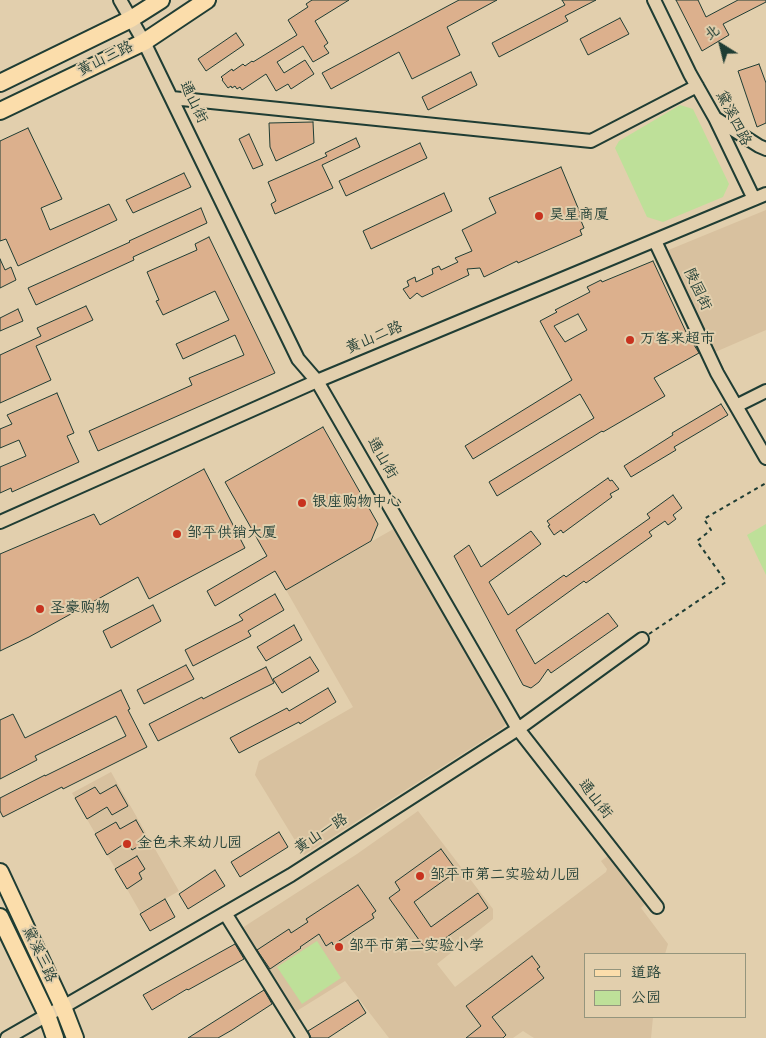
<!DOCTYPE html>
<meta charset="utf-8">
<style>
body{margin:0}
#map{position:relative;width:766px;height:1038px;overflow:hidden;background:#e2cfad;font-family:Kalam,"LXGW WenKai TC",sans-serif}
canvas{display:block}
.legend{position:absolute;left:584px;top:953px;width:162px;height:65px;box-sizing:border-box;background:#e2cfad;border:1px solid #94957d;margin:0;padding:6px 9px;list-style:none;font-size:15px;color:#1f3d34}
.legend li{display:flex;align-items:center;gap:10px;height:25px}
.legend b{width:25px;border:1px solid #94957d}
.north{position:absolute;left:696px;top:20px;width:50px;height:50px;-webkit-text-stroke:4px #e2cfad;paint-order:stroke;rotate:324deg;font-size:14px;font-weight:700;line-height:20px;text-align:center;color:#1f3d34}
.north::after{content:'';display:block;margin:auto;width:18px;height:22px;background:#1f3d34;clip-path:polygon(50% 0,100% 100%,50% 72%,0 100%)}
</style>
<div id="map">
<canvas width="766" height="1038"></canvas>
<ul class="legend">
<li><b style="height:6px;background:#fbddab"></b>道路</li>
<li><b style="height:14px;background:#bee099"></b>公园</li>
</ul>
<div class="north">北</div>
</div>
<script>
const ctx = document.querySelector('canvas').getContext('2d');
ctx.lineJoin = 'round';
function fillPath(path, color) { ctx.fillStyle = color; ctx.fill(path, 'evenodd'); }
const shape = rows => new Path2D(rows.map(r => 'M' + r).join(''));
function trace(path, color, width, dash) { ctx.strokeStyle = color; ctx.lineWidth = width; ctx.lineCap = dash ? 'butt' : 'round'; ctx.setLineDash(dash || []); ctx.stroke(path); }
function label(font, color, halo, rows, align = 'center') {
  ctx.font = font + ' Kalam,"LXGW WenKai TC",sans-serif'; ctx.lineWidth = 4; ctx.setLineDash([]); ctx.textBaseline = 'middle'; ctx.strokeStyle = halo; ctx.fillStyle = color; for (const [text, x, y, turn = 0] of rows) {
    ctx.save(); ctx.translate(x, y); ctx.rotate((+turn || 0) * Math.PI / 180); ctx.textAlign = isNaN(turn) ? turn : align; if (halo) ctx.strokeText(text, 0, 0); ctx.fillText(text, 0, 0); ctx.restore();
  }
}
const built = shape([
 [766,210,766,330,713,353,666,251],
 [397,527,506,716,507,723,501,729,304,855,255,775,259,761,353,707,286,590],
 [111,772,179,891,165,899,175,917,151,931,72,793],
 [418,811,493,909,493,919,437,964,455,987,606,872,607,869,601,861,609,855,646,903,641,908,668,944,665,954,585,954,585,1017,653,1017,651,1038,534,1038,523,1031,513,1038,389,1038,345,981,295,1012,242,928,357,854]
]);
const green = shape([
 [680,105,693,109,729,184,723,197,663,222,647,217,615,148,619,141],
 [766,524,766,575,747,535],
 [317,941,341,978,302,1004,277,967]
]);
const building = shape([
 [312,0,349,0,315,21,328,43,324,46,329,53,313,62,303,46,277,62,284,73,305,60,314,74,291,89,288,84,276,91,266,74,242,90,240,87,237,89,235,86,232,88,231,86,228,88,222,80,223,79,221,77,232,69,233,71,243,64,245,66,252,61,253,62,297,35,288,20,308,7,306,4,312,0],
 [459,0,497,0,447,27,460,55,412,79,399,52,331,89,322,73,459,0],
 [562,0,596,0,565,16,568,21,499,57,492,43,565,5,562,0],
 [676,0,698,0,706,17,738,0,766,0,766,2,723,24,729,35,702,51,676,0],
 [620,18,629,34,588,55,580,39,620,18],
 [236,33,244,45,206,71,198,59,236,33],
 [759,64,766,83,766,123,757,127,738,71,759,64],
 [471,72,477,85,428,110,422,97,471,72],
 [313,122,314,143,276,161,270,147,269,123,313,122],
 [28,128,62,199,41,208,50,230,109,204,117,220,18,266,6,239,0,241,0,141,28,128],
 [249,134,263,165,253,169,239,139,249,134],
 [356,138,360,147,322,165,333,188,275,214,271,204,276,201,268,182,327,156,325,153,356,138],
 [420,143,427,158,346,196,339,181,420,143],
 [561,167,581,215,579,216,584,228,580,230,582,235,518,263,517,261,484,277,480,268,467,269,469,275,422,297,417,293,410,299,403,289,409,286,407,281,415,277,416,282,433,274,432,269,439,266,441,270,458,262,455,258,472,251,462,230,496,213,489,198,561,167],
 [184,173,191,187,133,213,126,200,184,173],
 [444,193,452,211,371,249,363,231,444,193],
 [201,208,207,223,133,257,134,260,36,305,28,288,130,242,129,241,201,208],
 [209,237,275,373,98,451,89,431,192,385,189,378,244,355,235,335,183,359,176,344,229,320,215,291,163,315,156,301,159,300,147,272,197,250,195,244,209,237],
 [0,259,5,270,11,267,16,280,0,288,0,259],
 [653,261,686,332,699,353,654,378,665,396,603,432,602,431,497,496,489,482,594,418,580,394,473,459,465,446,572,380,540,321,557,312,555,310,590,292,587,287,601,280,602,282,653,261],
 [578,314,587,330,565,342,554,326,578,314],
 [86,306,93,320,36,346,51,380,0,403,0,355,41,336,37,328,86,306],
 [18,309,23,321,0,331,0,318,18,309],
 [57,393,74,433,67,436,79,462,12,492,11,488,0,493,0,467,26,456,19,440,0,448,0,429,12,424,7,415,57,393],
 [721,404,728,415,674,447,676,450,631,477,624,466,673,435,672,433,721,404],
 [323,427,378,524,371,541,286,590,275,571,215,606,207,591,267,556,225,482,323,427],
 [204,469,245,548,149,599,138,577,29,637,0,651,0,554,94,514,100,525,204,469],
 [608,478,610,481,612,480,619,489,610,494,612,497,563,533,561,530,554,535,548,526,550,525,547,521,608,478],
 [673,495,682,508,673,515,676,519,668,525,665,521,649,532,652,536,586,583,584,581,516,630,535,664,608,613,618,626,551,673,548,669,539,682,531,688,523,685,454,556,469,545,481,567,531,531,541,544,489,582,508,615,564,575,566,577,650,518,647,514,673,495],
 [275,594,284,610,248,631,251,636,193,666,185,650,243,620,239,615,275,594],
 [153,605,161,621,111,648,103,631,153,605],
 [294,625,302,640,266,661,257,647,294,625],
 [310,657,319,671,282,693,273,679,310,657],
 [186,665,194,679,144,704,137,690,186,665],
 [266,667,274,683,158,741,149,724,202,697,203,699,266,667],
 [328,688,336,702,300,724,299,722,239,753,230,738,287,708,289,711,328,688],
 [121,690,130,709,128,710,147,747,63,789,62,787,3,817,0,811,0,798,45,775,45,776,126,736,116,716,35,756,37,760,0,779,0,720,13,714,25,738,121,690],
 [116,785,128,806,112,815,107,807,87,819,75,798,95,787,100,794,116,785],
 [136,820,148,841,132,850,127,842,107,855,95,834,116,822,120,829,136,820],
 [279,832,288,847,240,877,231,862,279,832],
 [441,849,457,871,414,902,431,927,478,893,488,908,427,951,389,898,400,890,395,882,441,849],
 [137,856,145,869,139,873,142,879,127,889,115,869,137,856],
 [215,870,225,886,188,909,179,894,215,870],
 [358,885,376,911,372,914,374,918,333,945,332,942,326,946,319,934,300,947,301,948,270,969,257,950,289,929,291,933,308,922,306,919,358,885],
 [165,899,175,917,150,931,140,914,165,899],
 [235,944,244,959,188,990,187,989,152,1010,143,995,235,944],
 [532,956,540,967,537,969,544,978,492,1017,506,1035,503,1038,466,1038,481,1026,466,1006,532,956],
 [264,990,272,1004,232,1030,218,1038,188,1038,264,990],
 [358,1000,366,1013,328,1038,311,1038,308,1031,358,1000]
]);
const path = shape([
 [649,634,726,582,697,541,711,530,704,519,766,483]
]);
const minor = shape([
 [120,0,144,42,298,359,317,381,518,729,657,907],
 [654,0,690,74,715,118,754,199],
 [172,98,591,141,697,86],
 [715,118,759,146,766,149],
 [655,241,717,373,766,458],
 [736,406,766,391],
 [0,522,317,381,766,194],
 [225,913,303,1038],
 [7,1038,47,1015,63,1007,291,875,518,729,642,639]
]);
const major = shape([
 [0,83,131,19,161,0],
 [0,111,144,42,207,0],
 [0,872,63,1007,75,1038],
 [0,917,47,1015,55,1038]
]);
const markers = [
 [539,216,5,"#c8321e"],
 [630,340,5,"#c8321e"],
 [302,503,5,"#c8321e"],
 [177,534,5,"#c8321e"],
 [40,609,5,"#c8321e"],
 [127,844,5,"#c8321e"],
 [420,876,5,"#c8321e"],
 [339,947,5,"#c8321e"]
];
const streetNames = [
 ["黄山三路",106,60,-26],
 ["通山街",192,103,64],
 ["黛溪四路",732,119,63],
 ["陵园街",696,290,65],
 ["黄山二路",375,339,-23],
 ["通山街",381,459,60],
 ["通山街",594,800,52],
 ["黄山一路",322,835,-33],
 ["黛溪三路",38,955,65]
];
const poiNames = [
 ["昊星商厦",549,216],
 ["万客来超市",640,340],
 ["银座购物中心",312,503],
 ["邹平供销大厦",187,534],
 ["圣豪购物",50,609],
 ["金色未来幼儿园",137,844],
 ["邹平市第二实验幼儿园",430,876],
 ["邹平市第二实验小学",349,947]
];
fillPath(built, '#d8c19f');
fillPath(green, '#bee099');
fillPath(building, '#dcb08d');
trace(building, '#1f3d34', 1);
trace(minor, '#1f3d34', 16);
trace(major, '#1f3d34', 20);
trace(path, '#1f3d34', 2, [4, 4]);
trace(minor, '#e2cfad', 12);
trace(major, '#fbddab', 16);
for (const [x, y, r, color] of markers) { const dot = new Path2D(); dot.arc(x, y, r, 0, 2 * Math.PI); ctx.fillStyle = color; ctx.fill(dot); trace(dot, '#e2cfad', 2); }
label('15px', '#1f3d34', '#e2cfad', streetNames);
label('15px', '#1f3d34', '#e2cfad', poiNames, 'left');
</script>
